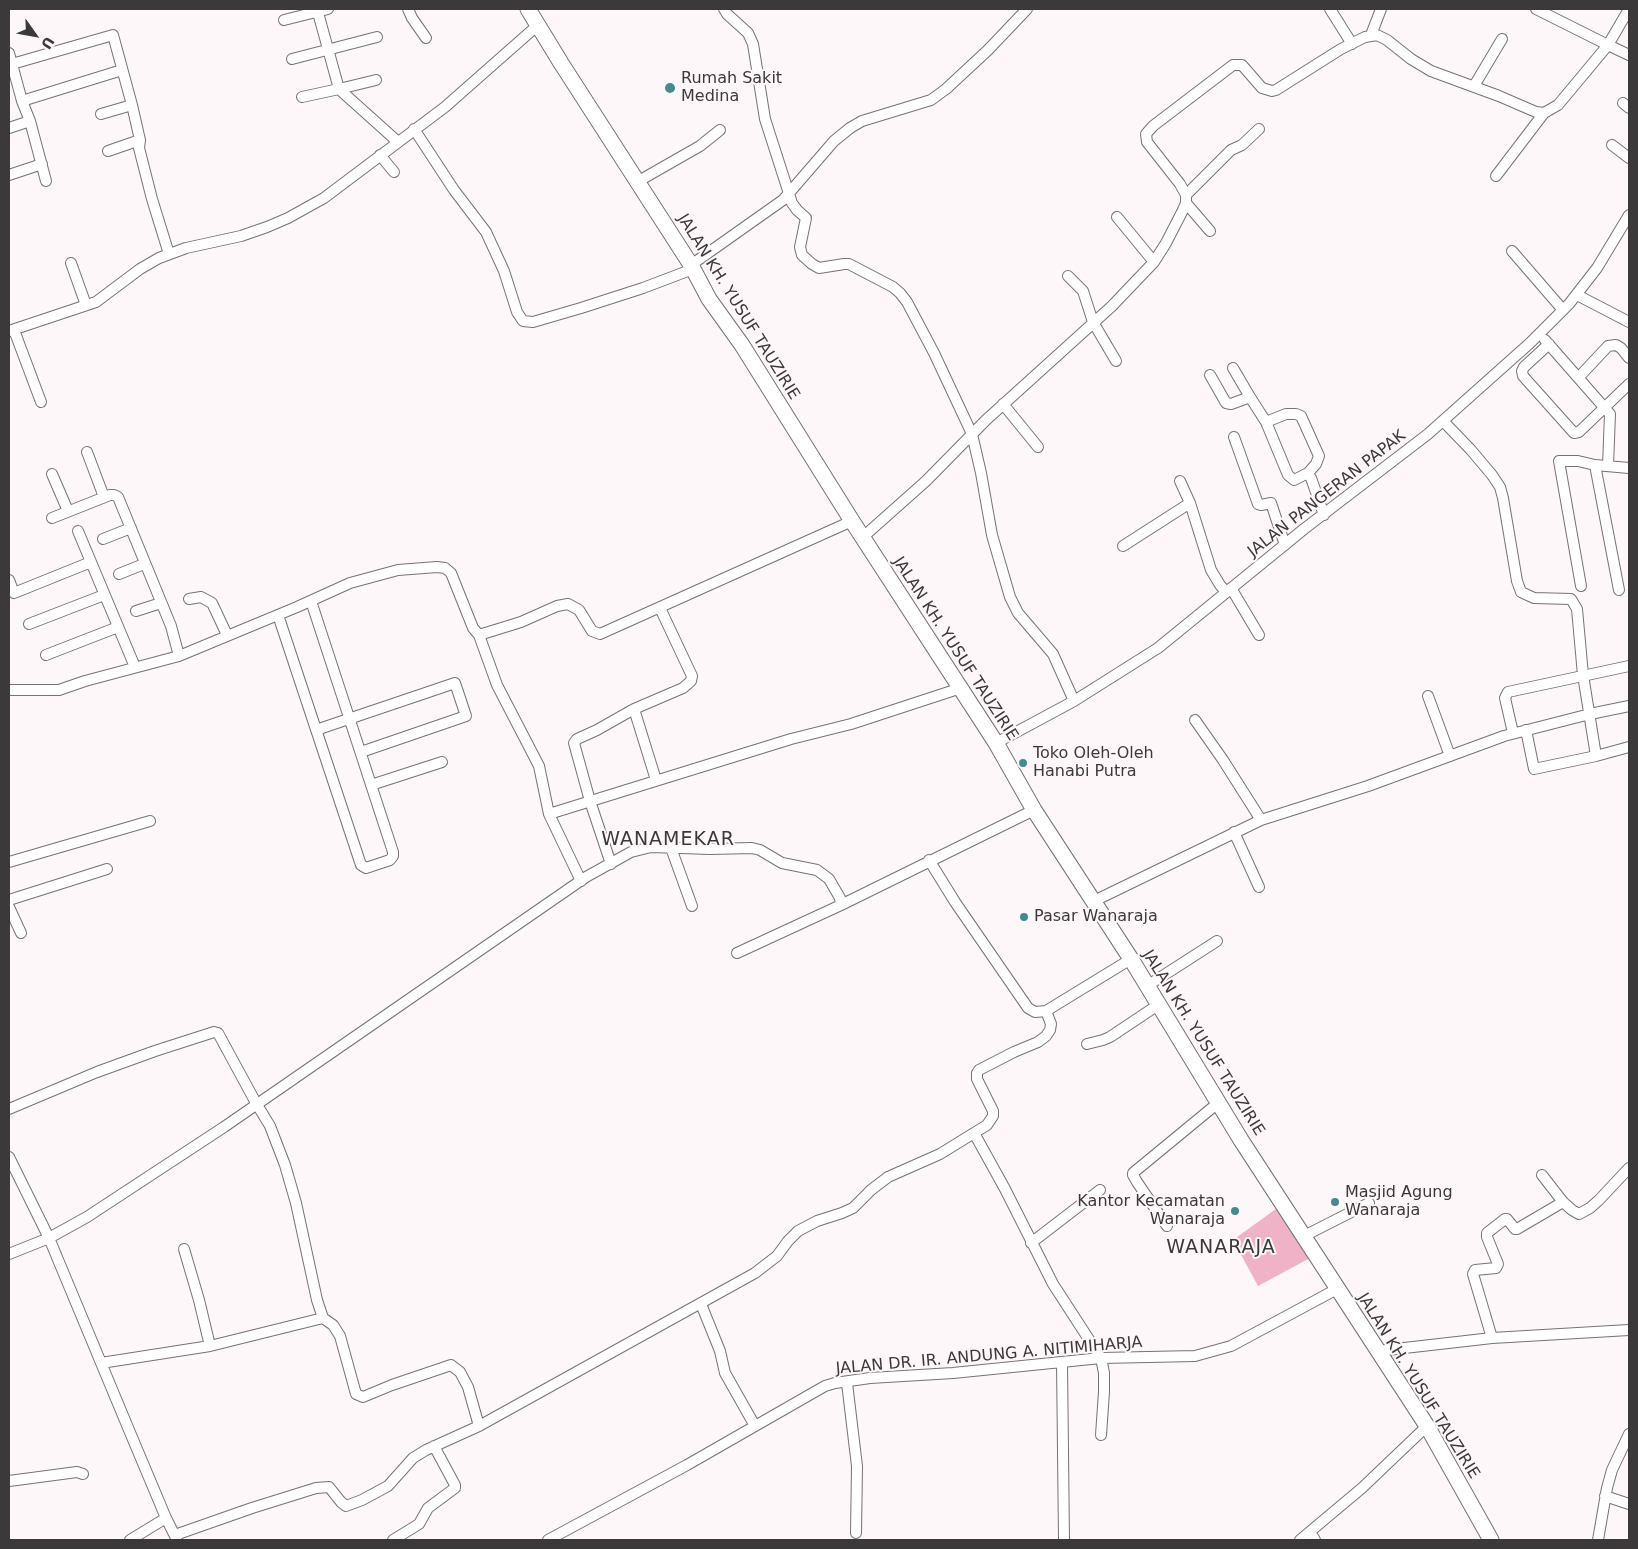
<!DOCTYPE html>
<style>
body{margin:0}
#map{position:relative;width:1638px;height:1549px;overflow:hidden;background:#fef7f9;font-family:"DejaVu Sans",sans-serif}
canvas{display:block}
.frame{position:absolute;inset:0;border:10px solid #3c393a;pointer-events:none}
.north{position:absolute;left:10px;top:10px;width:50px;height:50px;-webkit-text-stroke:4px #fef7f9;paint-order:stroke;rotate:122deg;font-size:14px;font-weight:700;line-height:20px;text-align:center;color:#3c393a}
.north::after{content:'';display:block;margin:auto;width:18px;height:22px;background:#3c393a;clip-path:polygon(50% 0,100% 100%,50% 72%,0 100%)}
</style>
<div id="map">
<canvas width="1638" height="1549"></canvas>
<div class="frame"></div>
<div class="north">U</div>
</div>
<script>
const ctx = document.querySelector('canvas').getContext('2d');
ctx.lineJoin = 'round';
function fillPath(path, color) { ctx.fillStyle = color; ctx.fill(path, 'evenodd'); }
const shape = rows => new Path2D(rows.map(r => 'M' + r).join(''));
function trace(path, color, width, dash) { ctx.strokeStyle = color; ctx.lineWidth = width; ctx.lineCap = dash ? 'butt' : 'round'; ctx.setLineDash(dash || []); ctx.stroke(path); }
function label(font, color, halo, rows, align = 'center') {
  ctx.font = font + ' "DejaVu Sans",sans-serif'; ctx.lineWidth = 4; ctx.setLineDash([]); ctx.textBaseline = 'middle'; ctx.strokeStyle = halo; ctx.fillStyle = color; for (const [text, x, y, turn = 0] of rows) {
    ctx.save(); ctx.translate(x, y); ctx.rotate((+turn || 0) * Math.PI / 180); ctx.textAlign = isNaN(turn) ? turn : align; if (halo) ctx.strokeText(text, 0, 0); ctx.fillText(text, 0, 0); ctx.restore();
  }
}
const green = shape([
 [1280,1206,1312,1257,1258,1286,1233,1240]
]);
const street = shape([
 [408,9,412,18,426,38],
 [724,9,727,14,748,33,753,44,765,119,792,203,797,210,806,218,800,247,802,255,812,264,819,268,844,264,849,264,893,287,900,293,907,302,934,353,972,434,981,473,992,535,1010,597,1018,613,1053,654,1074,701],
 [1330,9,1352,44],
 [1536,9,1608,45,1629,9],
 [284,20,328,9],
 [1371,35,1381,9],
 [9,53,22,101,30,121,46,181],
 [292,59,377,37],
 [12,64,113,35,132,105,140,140,139,148,152,199,169,254],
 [376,80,339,89,398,142],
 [1474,86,1502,39],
 [302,97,339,89,317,9],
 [22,101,122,70],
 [1623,103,1629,108],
 [101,114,132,105],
 [9,128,30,121],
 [414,129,454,190,486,232,504,271,517,312,523,321,533,322,581,308,643,288,693,269],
 [1612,145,1629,158],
 [108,151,140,140],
 [380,155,394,172],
 [9,175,42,164],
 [1496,176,1544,113,1558,105,1608,45,1629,55],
 [637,182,700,146,720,130],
 [1186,195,1231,150,1242,145,1259,129],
 [1186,203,1210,231],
 [1117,217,1154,262],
 [1512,251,1563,310],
 [71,263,86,305],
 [691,265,783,200,834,141,850,128,862,121,931,100,946,89,988,50,1027,9],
 [1068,276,1083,291,1093,322,1116,361],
 [1577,295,1629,322],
 [14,330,41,402],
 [9,331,96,302,140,269,159,258,186,248,241,236,267,227,288,218,324,198,445,107,538,25],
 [1545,340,1610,414,1608,466],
 [1549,344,1524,367,1522,371,1523,376,1574,433,1579,432,1629,384],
 [1233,368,1250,397],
 [1210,375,1226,403,1231,404,1250,397,1266,422,1288,475,1294,480,1308,473,1311,478,1324,515],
 [1579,377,1608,346,1616,345,1621,348,1629,358],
 [1003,404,1038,447],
 [1443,421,1471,450,1492,475,1500,487,1503,498,1517,581,1521,592,1534,598,1571,599,1577,609,1583,675,1596,756,1629,747],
 [1266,422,1286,414,1296,414,1301,416,1319,456,1316,464,1308,473],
 [1234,437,1258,504,1261,505,1271,503,1285,545],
 [87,452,104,497],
 [52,474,68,511],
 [1180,481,1190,503,1211,570,1220,585,1226,592],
 [52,518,110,495,114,495,118,497,171,626,179,656],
 [78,531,135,667],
 [863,537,926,481,986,420,1112,306,1154,262,1166,243,1183,210,1186,203,1186,195,1180,184,1147,142,1146,134,1153,126,1233,65,1242,65,1262,88,1272,91,1276,90,1341,49,1365,37,1377,35,1387,40,1411,59,1431,71,1499,96,1536,112,1544,113],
 [103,539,131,528],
 [1123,546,1190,503],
 [119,574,144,564],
 [9,580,14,593,91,562],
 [1581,586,1559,461,1578,461,1595,465],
 [1231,588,1259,635],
 [1619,590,1595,465,1629,468],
 [189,599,201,597,212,603,227,635],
 [136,611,161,603],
 [278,615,361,865,366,868,390,860,393,856,393,852,311,601],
 [29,624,104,595],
 [479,635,497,685,539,766,549,814,581,881],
 [46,655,118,627],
 [9,690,59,690,85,681,179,656,297,607,350,583,398,570,437,567,445,568,451,573,473,628,479,635,521,622,557,606,568,604,579,610,592,631,600,634,852,521],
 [1428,696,1450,756],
 [634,709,656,780],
 [1195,720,1223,760,1261,820],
 [316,730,455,683,466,716,361,752],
 [1526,730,1534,769,1596,756],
 [1513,733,1505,698,1508,692,1629,666],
 [996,743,1074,701,1158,648,1304,529,1428,434,1530,343,1569,304,1597,268,1629,215],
 [371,785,442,762],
 [549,814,791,739,851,724,961,688],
 [1234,832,1259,887],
 [671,848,692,906],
 [9,862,150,821],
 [611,864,590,801,574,743,577,739,597,730,634,709,683,688,691,681,692,676,660,608],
 [9,900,107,869],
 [1094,901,1261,820,1368,786,1504,736,1590,714,1629,706],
 [9,907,21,933],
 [737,953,841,905],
 [1147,986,1217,941],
 [1046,1011,1131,959],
 [1087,1044,1103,1040,1110,1037,1158,1005],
 [9,1109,97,1072,155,1051,214,1032,218,1033,256,1103,270,1126,285,1165,296,1203,317,1300,323,1318,333,1325,340,1336,356,1394,363,1397,392,1385,451,1365,460,1372,468,1387,479,1426],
 [974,1133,1005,1189,1053,1284,1101,1358,1104,1373,1104,1392,1101,1435],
 [9,1157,49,1238,129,1430,166,1518,177,1540],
 [1542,1175,1563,1202,1572,1210,1579,1214,1590,1208,1599,1200,1629,1168],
 [1167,1226,1137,1182,1133,1175,1133,1173,1218,1103],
 [1304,1236,1369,1203],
 [1031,1243,1100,1190],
 [184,1249,199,1300,210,1346],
 [9,1254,49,1238,87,1217,224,1127,586,877,631,852,651,847,710,849,752,848,760,850,782,863,817,870,829,879,840,898,841,905,1034,810],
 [701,1304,720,1351,725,1373,755,1426],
 [1492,1338,1473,1274,1475,1270,1496,1268,1498,1264,1487,1237,1487,1233,1505,1219,1507,1219,1515,1229,1517,1229,1563,1202],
 [1378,1351,1492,1338,1629,1330],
 [101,1363,210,1346,323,1318],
 [1062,1363,1064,1540],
 [847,1383,857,1466,856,1533],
 [9,1481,77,1472,83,1474],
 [1605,1496,1629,1504],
 [1310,1532,1315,1540],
 [175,1535,252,1508,316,1488,329,1487,341,1502,346,1506,362,1500,388,1486,413,1458,426,1450,479,1426,755,1273,777,1256,788,1241,798,1231,817,1221,842,1213,853,1208,871,1190,888,1177,940,1154,987,1125,993,1116,993,1111,977,1079,977,1073,979,1070,1014,1052,1038,1042,1046,1036,1050,1030,1051,1024,1046,1011,1035,1012,1028,1008,955,902,929,860],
 [130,1540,166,1518],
 [393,1540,419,1524,428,1508,455,1488,455,1485,434,1446],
 [548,1540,687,1465,825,1386,835,1383,870,1378,953,1373,1101,1358,1195,1356,1231,1346,1337,1289],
 [1300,1540,1362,1488,1427,1426],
 [1598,1540,1607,1488,1612,1470,1629,1434]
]);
const secondary = shape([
 [528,9,561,63,691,265,709,299,742,345,852,521,996,743,1034,810,1131,959,1241,1140,1427,1426,1491,1540]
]);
const markers = [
 [670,88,6,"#438b8e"],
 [1023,763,5,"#438b8e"],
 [1024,917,5,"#438b8e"],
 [1335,1202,5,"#438b8e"],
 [1235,1211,5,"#438b8e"]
];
const poiNames = [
 ["Rumah Sakit",681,79],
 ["Medina",681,97],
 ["Toko Oleh-Oleh",1033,754],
 ["Hanabi Putra",1033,772],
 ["Pasar Wanaraja",1034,917],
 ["Masjid Agung",1345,1193],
 ["Wanaraja",1345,1211],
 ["Kantor Kecamatan",1225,1202,"right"],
 ["Wanaraja",1225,1220,"right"]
];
const streetNames = [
 ["JALAN KH. YUSUF TAUZIRIE",738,307,58],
 ["JALAN PANGERAN PAPAK",1327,494,-38],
 ["JALAN KH. YUSUF TAUZIRIE",955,649,57],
 ["JALAN KH. YUSUF TAUZIRIE",1203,1043,58],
 ["JALAN DR. IR. ANDUNG A. NITIMIHARJA",989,1356,-5],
 ["JALAN KH. YUSUF TAUZIRIE",1418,1386,58]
];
const quarterNames = [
 ["WANAMEKAR",668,840],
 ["WANARAJA",1221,1248]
];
fillPath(green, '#f0b2c7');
trace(street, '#777273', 12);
trace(secondary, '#777273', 17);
trace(street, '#fff', 10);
trace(secondary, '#fff', 15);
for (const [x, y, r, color] of markers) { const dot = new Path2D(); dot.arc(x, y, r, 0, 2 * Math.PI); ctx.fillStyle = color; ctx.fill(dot); trace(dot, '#fef7f9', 2); }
label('16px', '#3c393a', '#fef7f9', poiNames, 'left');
label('16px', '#3c393a', '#fef7f9', streetNames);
ctx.letterSpacing = '1px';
label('19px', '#3c393a', '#fef7f9', quarterNames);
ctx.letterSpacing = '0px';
</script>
